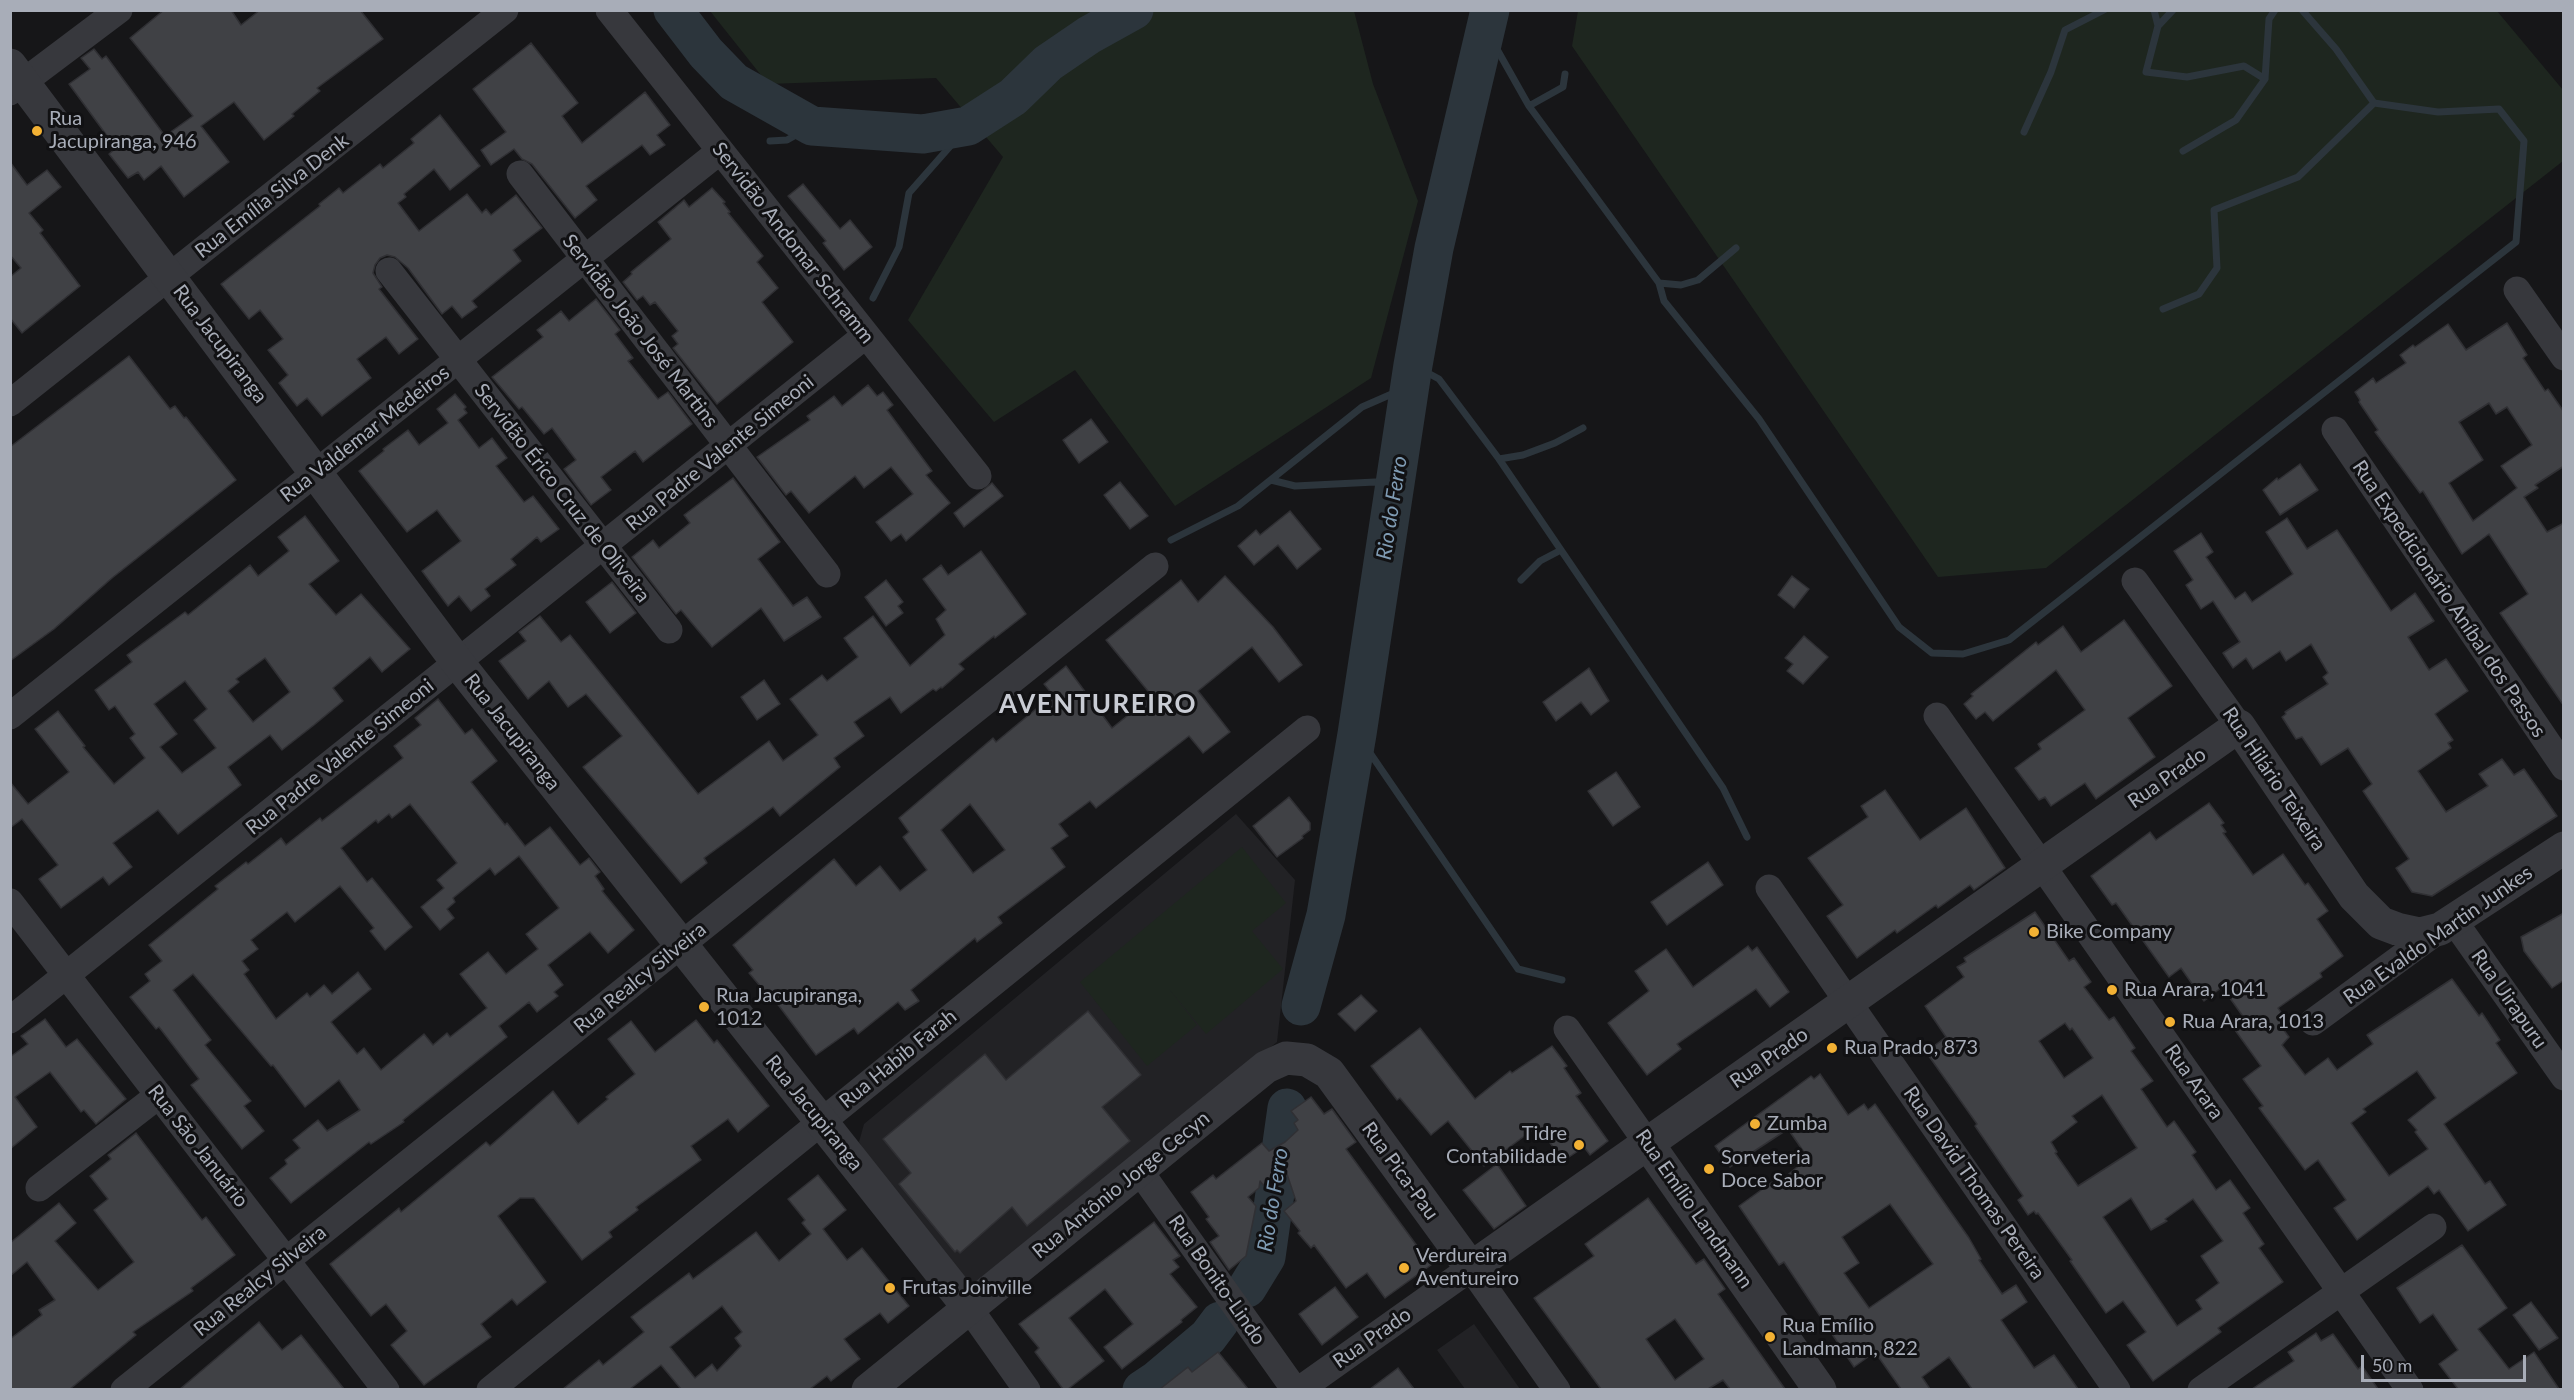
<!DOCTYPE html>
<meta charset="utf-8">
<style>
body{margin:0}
#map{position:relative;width:2574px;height:1400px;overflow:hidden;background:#161618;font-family:Lato,sans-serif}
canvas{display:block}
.frame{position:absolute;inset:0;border:12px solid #a8adb8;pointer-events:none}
.scale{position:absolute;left:2361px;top:1355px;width:165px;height:27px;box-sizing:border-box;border:3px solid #a8adb8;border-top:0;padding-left:8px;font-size:18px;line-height:21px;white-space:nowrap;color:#a8adb8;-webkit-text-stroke:4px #111113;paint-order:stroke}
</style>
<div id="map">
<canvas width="2574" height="1400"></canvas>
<div class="frame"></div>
<div class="scale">50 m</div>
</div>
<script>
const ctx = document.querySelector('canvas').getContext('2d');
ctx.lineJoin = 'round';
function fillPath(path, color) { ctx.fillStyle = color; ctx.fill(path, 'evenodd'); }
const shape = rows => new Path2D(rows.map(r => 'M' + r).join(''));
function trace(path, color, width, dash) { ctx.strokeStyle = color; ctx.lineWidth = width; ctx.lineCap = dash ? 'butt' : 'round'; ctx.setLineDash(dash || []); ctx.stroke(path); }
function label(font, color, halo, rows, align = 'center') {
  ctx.font = font + ' Lato,sans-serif'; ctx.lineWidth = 6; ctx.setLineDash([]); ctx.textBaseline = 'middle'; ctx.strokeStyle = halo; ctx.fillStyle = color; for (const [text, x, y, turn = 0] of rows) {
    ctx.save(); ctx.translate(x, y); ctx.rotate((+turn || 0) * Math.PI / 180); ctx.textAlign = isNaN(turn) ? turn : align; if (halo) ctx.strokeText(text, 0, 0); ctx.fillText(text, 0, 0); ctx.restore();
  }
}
const built = shape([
 [1236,814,1295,880,1277,1042,979,1283,972,1284,964,1279,864,1151,859,1142,864,1124],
 [1474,1324,1520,1389,1465,1389,1437,1350]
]);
const green = shape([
 [710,11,1354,11,1373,84,1418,201,1371,378,1175,506,1075,370,994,422,908,320,1003,157,936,78,768,84],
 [1578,11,2497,11,2563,90,2563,161,2046,568,1938,577,1572,46],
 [1242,847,1286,903,1252,931,1283,969,1206,1034,1169,989,1197,1025,1147,1066,1080,982]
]);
const stream = shape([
 [2154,10,2158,26,2146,72,2187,77,2244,66,2265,79],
 [2158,26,2173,10],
 [1485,28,1529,106,1659,283,1664,301,1759,419,1899,627,1932,653,1963,654,2009,640,2516,242,2524,141,2499,109,2438,112,2374,103,2336,49,2302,10],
 [1529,106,1563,87,1565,74],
 [2024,132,2051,72,2065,30,2104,10],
 [770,141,787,140,812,126],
 [2183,151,2236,120,2265,79,2269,19,2275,10],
 [1659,283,1681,285,1698,280,1736,248],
 [873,298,899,247,909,193,968,126],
 [2163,309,2199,294,2217,268,2214,210,2298,177,2374,103],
 [1413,365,1439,379,1499,459,1723,788,1747,837],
 [1499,459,1523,455,1555,443,1583,428],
 [1271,480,1295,486,1375,482,1395,484],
 [1171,540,1238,506,1362,407,1410,386],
 [1521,580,1540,561,1561,550],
 [1357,734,1518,969,1562,980]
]);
const river = shape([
 [673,10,706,53,734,82,812,126,923,134,968,126,1013,97,1048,63,1089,35,1134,10],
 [1301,1006,1326,915,1357,734,1413,365,1434,248,1490,10],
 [1247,1288,1266,1257,1287,1108],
 [1142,1390,1157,1380,1208,1337,1220,1321]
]);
const building = shape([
 [164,10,231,10,241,25,260,10,360,10,383,39,317,88,320,91,292,114,294,116,264,140,234,102,201,126,229,162,184,197,161,166,144,180,138,172,128,178,109,154,116,148,69,84,90,69,81,58,94,49,102,59,106,56,165,136,193,116,130,38,164,10],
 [531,43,578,103,562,116,582,143,645,92,670,125,657,135,665,145,650,155,642,145,586,186,597,200,575,218,532,164,522,159,514,149,491,165,481,150,506,132,473,89,531,43],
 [440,115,480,166,450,190,434,169,404,194,406,197,398,203,419,231,467,194,482,213,486,209,491,215,516,195,542,228,513,250,521,261,472,301,477,307,462,318,452,306,442,314,408,268,395,257,387,255,380,258,375,265,373,273,382,287,379,289,418,339,399,354,386,337,357,359,371,378,322,416,307,398,297,406,279,383,288,375,268,350,283,339,260,310,249,319,221,284,320,206,319,204,339,188,343,193,380,164,383,168,414,143,411,139,440,115],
 [10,162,27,185,47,170,61,187,29,213,43,230,40,233,80,286,22,333,10,318,10,277,21,268,10,255,10,162],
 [803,184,840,229,850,220,872,247,844,270,823,243,826,241,788,196,803,184],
 [712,188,725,202,723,203,730,212,728,213,763,256,757,262,778,288,762,302,793,342,717,404,673,348,678,344,672,336,678,331,655,302,650,305,643,296,637,300,623,282,632,274,631,272,671,239,658,222,684,200,689,207,712,188],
 [596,299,620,330,615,334,633,358,628,361,658,399,668,392,692,424,643,462,635,451,601,477,611,490,591,505,564,469,576,460,552,428,544,434,522,407,519,409,492,377,543,337,537,330,561,311,569,321,596,299],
 [2507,323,2527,355,2523,358,2545,391,2548,389,2564,412,2564,466,2535,485,2538,488,2524,497,2547,532,2564,523,2564,706,2500,613,2528,594,2489,534,2462,554,2423,491,2420,493,2375,432,2378,430,2359,402,2360,400,2355,392,2373,378,2376,383,2406,363,2400,355,2413,345,2415,347,2448,324,2466,350,2507,323],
 [2489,403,2496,414,2507,407,2532,445,2501,466,2517,488,2473,521,2449,483,2483,460,2459,422,2489,403],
 [129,356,170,409,175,406,184,418,186,417,236,480,112,578,54,629,10,661,10,447,129,356],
 [868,385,877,396,883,392,893,405,887,410,932,471,926,475,950,503,906,541,901,534,891,541,876,522,913,494,891,467,864,488,855,476,809,513,791,491,786,495,757,457,810,420,807,416,834,396,842,406,868,385],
 [455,394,466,407,464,409,467,413,458,420,479,448,492,438,507,458,496,466,524,502,533,496,559,529,541,542,537,537,511,559,516,565,485,589,490,596,471,611,459,596,448,606,422,571,461,541,437,510,407,532,359,471,384,451,383,449,408,430,419,445,448,423,437,409,455,394],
 [1091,419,1108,442,1079,463,1063,440,1091,419],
 [2300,464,2318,490,2280,515,2263,490,2277,478,2278,480,2300,464],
 [733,478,780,542,758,559,793,606,807,597,821,617,784,641,761,608,712,647,681,610,676,614,632,557,653,540,659,548,690,523,684,515,733,478],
 [1120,482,1148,516,1130,529,1104,495,1120,482],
 [992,483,1003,496,964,527,954,513,992,483],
 [1290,511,1321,549,1297,569,1278,545,1254,565,1238,546,1256,530,1260,535,1290,511],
 [305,516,339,561,309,584,336,615,361,594,410,649,382,672,370,657,333,688,343,701,314,725,282,750,270,735,228,767,241,785,178,834,158,810,113,843,132,867,109,885,103,877,61,908,39,879,58,865,22,819,10,828,10,782,28,804,69,772,35,729,58,711,85,746,83,747,114,784,145,758,130,738,135,734,115,706,109,710,95,690,132,662,127,655,185,612,188,615,250,565,258,576,289,551,278,537,305,516],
 [265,658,290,692,253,722,228,691,239,682,236,679,265,658],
 [185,681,207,709,194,720,216,748,182,773,160,747,177,734,154,704,185,681],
 [2287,518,2307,549,2337,530,2391,611,2415,593,2434,621,2408,637,2429,670,2446,659,2468,691,2435,714,2453,740,2448,743,2451,748,2418,771,2446,812,2488,786,2479,774,2502,759,2514,775,2524,769,2557,816,2432,896,2412,892,2396,868,2409,859,2363,791,2372,784,2348,748,2321,765,2302,737,2296,739,2282,717,2286,714,2285,712,2328,684,2323,677,2328,673,2311,644,2286,661,2280,651,2253,669,2246,658,2233,668,2223,653,2240,642,2213,601,2201,609,2186,585,2193,580,2174,551,2201,533,2213,552,2206,557,2235,599,2245,592,2252,602,2293,574,2266,532,2287,518],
 [981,551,1026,614,995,638,994,636,959,664,964,669,942,688,941,687,936,691,933,689,901,713,890,697,854,722,864,736,834,758,840,767,780,816,773,807,741,831,704,858,707,863,681,883,583,767,622,736,586,694,568,707,549,681,528,699,499,661,526,641,519,632,540,616,561,642,570,635,698,794,769,741,783,761,818,735,790,699,822,675,827,681,858,657,844,638,873,616,910,666,945,635,936,619,946,610,923,579,941,565,948,575,981,551],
 [1225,576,1273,627,1302,665,1279,682,1252,647,1198,691,1230,732,1203,753,1189,736,1096,808,1090,801,1059,824,1068,836,1051,848,1065,867,998,917,1002,923,977,942,975,938,911,990,919,1001,905,1010,898,1002,858,1034,854,1028,816,1055,773,998,771,999,749,973,753,970,733,945,834,859,856,886,880,866,900,891,927,870,903,837,909,832,899,818,993,738,996,742,1053,695,1044,684,1066,666,1112,728,1152,696,1106,640,1181,580,1198,602,1225,576],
 [970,804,1005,850,973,873,941,830,970,804],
 [1792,576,1809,589,1794,608,1778,595,1792,576],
 [886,580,903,602,898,606,903,613,886,626,865,597,886,580],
 [612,582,636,613,610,633,586,602,612,582],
 [2124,620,2172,686,2128,718,2155,757,2096,799,2085,783,2051,806,2045,797,2039,800,2015,768,2041,749,2038,744,2085,710,2056,670,1993,721,1985,712,1976,719,1964,704,1973,696,1971,694,2036,642,2038,645,2063,626,2081,652,2124,620],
 [1804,636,1828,657,1803,684,1787,671,1793,664,1785,658,1804,636],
 [1589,668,1609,701,1591,715,1581,702,1556,721,1543,702,1589,668],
 [764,680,780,704,757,720,741,697,764,680],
 [438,699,465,734,472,729,497,761,471,782,505,825,507,823,525,846,550,827,580,865,589,858,600,872,595,876,604,889,602,891,634,930,608,953,590,932,548,965,563,985,554,992,558,996,537,1012,529,1002,499,1026,507,1037,403,1120,404,1122,371,1144,369,1142,291,1203,270,1178,287,1164,285,1160,300,1148,293,1140,318,1120,327,1131,360,1110,339,1080,305,1107,273,1065,271,1066,193,974,173,990,211,1040,205,1045,251,1101,244,1106,264,1131,242,1149,191,1085,199,1079,159,1027,156,1029,130,997,150,981,145,974,162,961,149,945,218,889,215,886,246,862,248,864,281,838,286,845,320,818,322,821,403,758,394,746,421,725,415,718,438,699],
 [410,804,457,863,437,880,444,888,421,907,440,930,454,918,447,909,455,902,453,898,490,868,495,875,519,856,559,908,526,934,538,949,506,974,488,952,460,974,487,1008,450,1037,447,1033,433,1045,424,1034,381,1070,364,1048,357,1054,331,1022,371,989,358,972,332,994,324,985,310,997,307,993,276,1019,244,974,249,970,242,961,258,949,251,940,287,912,295,922,340,886,374,928,370,931,385,950,412,927,372,878,367,882,341,848,376,820,378,823,389,814,392,818,410,804],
 [1616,772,1640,807,1613,826,1588,791,1616,772],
 [1885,790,1920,840,1966,808,2005,868,1974,890,1970,885,1938,908,1936,905,1897,933,1895,930,1857,958,1827,916,1843,905,1808,858,1868,817,1861,806,1885,790],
 [1289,797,1310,823,1310,830,1302,836,1303,838,1277,857,1253,826,1289,797],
 [2209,803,2224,823,2221,825,2226,832,2223,833,2253,875,2283,854,2305,885,2308,883,2328,911,2317,919,2343,956,2320,973,2322,977,2278,1008,2289,1024,2283,1029,2289,1037,2282,1045,2305,1075,2328,1058,2337,1070,2373,1044,2367,1035,2452,979,2479,1016,2482,1013,2500,1040,2496,1043,2517,1073,2444,1124,2485,1184,2490,1181,2506,1205,2468,1231,2439,1190,2434,1194,2428,1186,2357,1240,2334,1208,2346,1200,2318,1160,2305,1170,2259,1108,2263,1106,2243,1079,2261,1066,2235,1030,2247,1022,2222,987,2204,1001,2181,968,2169,977,2116,903,2112,905,2091,876,2150,832,2156,840,2209,803],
 [2417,1071,2436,1098,2408,1120,2417,1130,2415,1132,2428,1149,2389,1176,2351,1123,2366,1112,2363,1109,2417,1071],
 [1708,862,1723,885,1667,925,1651,902,1708,862],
 [2035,912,2069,961,2074,958,2091,982,2084,987,2109,1020,2114,1017,2135,1048,2131,1051,2153,1081,2141,1089,2167,1127,2174,1121,2196,1152,2192,1155,2216,1190,2230,1180,2250,1208,2243,1213,2264,1244,2259,1248,2283,1282,2218,1328,2221,1332,2153,1381,2127,1345,2146,1332,2123,1301,2106,1313,2070,1261,2072,1260,2038,1213,2036,1214,2034,1211,2028,1215,2018,1200,2023,1196,1975,1126,1977,1124,1926,1052,1946,1037,1925,1006,1964,977,1957,967,1966,962,1964,958,2035,912],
 [2065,1023,2070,1030,2072,1028,2093,1058,2064,1078,2039,1041,2065,1023],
 [2102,1095,2137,1148,2078,1186,2055,1153,2057,1152,2051,1142,2077,1122,2072,1116,2102,1095],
 [2131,1198,2151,1230,2167,1221,2165,1219,2193,1199,2223,1241,2201,1256,2219,1283,2196,1300,2202,1309,2177,1326,2103,1217,2131,1198],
 [2564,913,2564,980,2552,988,2524,951,2521,937,2564,913],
 [1748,946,1752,951,1757,947,1789,992,1770,1007,1756,989,1677,1044,1681,1049,1647,1075,1608,1023,1649,991,1635,971,1666,949,1693,987,1748,946],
 [1361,995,1377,1011,1355,1031,1338,1014,1361,995],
 [1088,1011,1141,1075,1102,1107,1130,1141,1027,1226,1012,1207,960,1253,957,1250,955,1252,899,1184,911,1173,883,1139,985,1054,1006,1080,1088,1011],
 [45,1019,66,1047,77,1039,126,1099,96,1124,84,1110,81,1112,50,1072,15,1097,37,1127,10,1149,10,1057,28,1044,21,1036,45,1019],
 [696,1020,714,1043,717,1040,769,1106,738,1132,728,1119,691,1146,701,1160,636,1207,638,1210,609,1232,612,1237,582,1260,534,1198,520,1198,498,1216,546,1282,517,1305,512,1299,481,1324,491,1337,424,1385,391,1345,407,1331,386,1304,371,1316,330,1264,399,1208,401,1212,486,1142,490,1146,553,1091,578,1124,608,1099,606,1097,635,1074,608,1039,631,1021,655,1052,696,1020],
 [1420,1028,1475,1099,1510,1071,1512,1073,1552,1046,1567,1066,1564,1068,1581,1093,1576,1096,1608,1141,1590,1155,1584,1147,1563,1161,1538,1126,1484,1166,1448,1121,1431,1135,1400,1098,1397,1100,1371,1066,1420,1028],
 [1820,1074,1848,1115,1864,1104,1868,1110,1875,1104,1969,1238,1981,1259,1979,1260,2002,1294,2016,1285,2027,1302,2001,1320,2034,1368,2054,1355,2078,1389,1972,1389,1949,1357,1922,1377,1930,1389,1901,1389,1875,1352,1854,1367,1784,1262,1779,1265,1739,1206,1775,1180,1778,1183,1808,1158,1788,1129,1730,1167,1715,1146,1811,1076,1814,1079,1820,1074],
 [1890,1204,1933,1264,1869,1308,1844,1273,1859,1263,1842,1237,1890,1204],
 [1311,1097,1324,1114,1332,1109,1356,1142,1346,1149,1431,1265,1385,1298,1367,1273,1346,1288,1314,1245,1311,1248,1298,1233,1300,1231,1284,1211,1296,1201,1285,1168,1263,1185,1260,1181,1259,1188,1248,1197,1256,1206,1246,1256,1229,1270,1210,1242,1219,1236,1206,1219,1209,1217,1191,1192,1213,1175,1216,1179,1262,1143,1269,1151,1285,1142,1298,1130,1294,1123,1298,1120,1291,1111,1311,1097],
 [136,1133,202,1220,206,1217,235,1255,191,1288,193,1291,133,1332,136,1335,70,1389,10,1389,10,1339,42,1315,39,1310,55,1300,27,1262,10,1276,10,1243,59,1203,76,1223,55,1241,98,1290,134,1262,94,1210,108,1199,90,1176,111,1159,108,1155,136,1133],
 [1497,1164,1526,1206,1494,1229,1463,1190,1497,1164],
 [818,1175,846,1210,823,1229,847,1260,862,1248,909,1306,888,1323,880,1313,844,1339,860,1359,831,1381,827,1376,810,1389,681,1389,661,1365,630,1389,563,1389,599,1360,603,1365,644,1332,631,1317,689,1273,693,1279,756,1232,779,1261,811,1234,802,1223,805,1220,788,1199,818,1175],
 [722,1306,742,1332,735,1338,741,1346,717,1371,712,1364,695,1378,670,1347,722,1306],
 [1648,1198,1696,1264,1704,1259,1725,1289,1718,1294,1785,1389,1730,1389,1723,1380,1708,1389,1601,1389,1534,1298,1594,1256,1585,1244,1648,1198],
 [1675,1319,1704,1359,1675,1380,1646,1339,1675,1319],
 [1154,1222,1180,1256,1173,1260,1179,1267,1170,1274,1197,1307,1181,1320,1182,1322,1122,1369,1104,1347,1133,1324,1105,1289,1069,1318,1104,1361,1068,1389,1063,1389,1035,1352,1039,1348,1019,1324,1154,1222],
 [2462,1245,2507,1308,2478,1329,2509,1369,2534,1352,2559,1389,2458,1389,2439,1364,2458,1350,2433,1314,2420,1323,2397,1288,2462,1245],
 [1335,1287,1358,1317,1322,1345,1299,1314,1335,1287],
 [2531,1302,2558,1338,2539,1350,2513,1315,2531,1302],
 [259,1322,282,1350,301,1335,344,1389,180,1389,259,1322],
 [2316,1333,2321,1341,2333,1334,2358,1369,2362,1366,2378,1389,2252,1389,2294,1361,2288,1352,2316,1333],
 [1218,1352,1248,1389,1160,1389,1188,1367,1192,1372,1218,1352],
 [1398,1368,1414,1389,1370,1389,1398,1368]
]);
const minor = shape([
 [609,10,978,476],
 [10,92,119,10],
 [520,174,827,574],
 [389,271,669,630],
 [2517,290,2564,357],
 [10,403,505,10],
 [2335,430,2564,767],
 [2135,581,2239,726],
 [10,716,720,151],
 [1937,716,2410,1390],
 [1769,888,2117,1390],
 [10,902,386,1390],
 [2454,921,2564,1077],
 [10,1020,866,335],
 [2313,1022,2440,929],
 [1567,1029,1648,1144],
 [1139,1170,1295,1390],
 [39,1188,159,1095],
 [969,1308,1027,1390],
 [124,1390,1155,566],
 [490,1390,1307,729],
 [1299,1390,1471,1268,1557,1390],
 [2201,1390,2433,1227]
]);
const tertiary = shape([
 [10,65,458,663,969,1308],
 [1648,1144,1820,1390],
 [868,1390,1266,1067,1286,1058,1307,1060,1329,1073,1471,1268,2239,726,2354,896,2381,923,2397,929,2420,934,2440,929,2564,848]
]);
const markers = [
 [37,131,6,"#f2b134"],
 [2034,932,6,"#f2b134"],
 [2112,990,6,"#f2b134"],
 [704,1007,6,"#f2b134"],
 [2170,1022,6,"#f2b134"],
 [1832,1048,6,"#f2b134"],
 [1755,1124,6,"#f2b134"],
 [1579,1145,6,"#f2b134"],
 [1709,1169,6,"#f2b134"],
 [1404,1268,6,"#f2b134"],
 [890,1288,6,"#f2b134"],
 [1770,1337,6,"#f2b134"]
];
const poiNames = [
 ["Rua",49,119],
 ["Jacupiranga, 946",49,142],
 ["Bike Company",2046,932],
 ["Rua Arara, 1041",2124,990],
 ["Rua Jacupiranga,",716,996],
 ["1012",716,1019],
 ["Rua Arara, 1013",2182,1022],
 ["Rua Prado, 873",1844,1048],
 ["Zumba",1767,1124],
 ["Tidre",1567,1134,"right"],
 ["Contabilidade",1567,1157,"right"],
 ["Sorveteria",1721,1158],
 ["Doce Sabor",1721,1181],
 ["Verdureira",1416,1256],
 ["Aventureiro",1416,1279],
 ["Frutas Joinville",902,1288],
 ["Rua Emílio",1782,1326],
 ["Landmann, 822",1782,1349]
];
const streetNames = [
 ["Rua Emília Silva Denk",272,196,-38],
 ["Servidão Andomar Schramm",793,243,52],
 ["Servidão João José Martins",640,331,52],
 ["Rua Jacupiranga",220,344,53],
 ["Rua Valdemar Medeiros",365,434,-38],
 ["Rua Padre Valente Simeoni",720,453,-39],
 ["Servidão Érico Cruz de Oliveira",562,493,52],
 ["Rua Expedicionário Aníbal dos Passos",2449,599,56],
 ["Rua Jacupiranga",512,732,52],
 ["Rua Padre Valente Simeoni",340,757,-39],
 ["Rua Prado",2167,778,-35],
 ["Rua Hilário Teixeira",2274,779,56],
 ["Rua Evaldo Martin Junkes",2438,935,-35],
 ["Rua Realcy Silveira",640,978,-39],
 ["Rua Uirapuru",2509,999,55],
 ["Rua Prado",1769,1058,-35],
 ["Rua Habib Farah",898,1059,-39],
 ["Rua Arara",2194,1082,55],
 ["Rua Jacupiranga",814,1113,51],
 ["Rua São Januário",198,1146,52],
 ["Rua Pica-Pau",1400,1171,54],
 ["Rua David Thomas Pereira",1974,1183,55],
 ["Rua Antônio Jorge Cecyn",1121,1185,-39],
 ["Rua Emílio Landmann",1694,1209,55],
 ["Rua Bonito-Lindo",1217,1280,55],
 ["Rua Realcy Silveira",260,1281,-39],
 ["Rua Prado",1372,1338,-35]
];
const waterNames = [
 ["Rio do Ferro",1392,508,-81],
 ["Rio do Ferro",1273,1200,-81]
];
const districtNames = [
 ["AVENTUREIRO",1098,705]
];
fillPath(built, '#222225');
fillPath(green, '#1e261f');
trace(stream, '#2c353c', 7);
trace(river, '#2c353c', 39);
fillPath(building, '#404145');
trace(building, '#303034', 1.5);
trace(minor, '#37383d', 27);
trace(tertiary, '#37383d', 33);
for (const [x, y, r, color] of markers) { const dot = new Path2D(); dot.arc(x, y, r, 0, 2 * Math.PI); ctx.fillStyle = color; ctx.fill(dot); trace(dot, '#111113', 2); }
label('20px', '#a8adb8', '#111113', poiNames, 'left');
label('20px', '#a8adb8', '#111113', streetNames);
label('italic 21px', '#7f9bb3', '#111113', waterNames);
ctx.letterSpacing = '1.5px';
label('bold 26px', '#c9ccd4', '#111113', districtNames);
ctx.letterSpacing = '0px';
</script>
